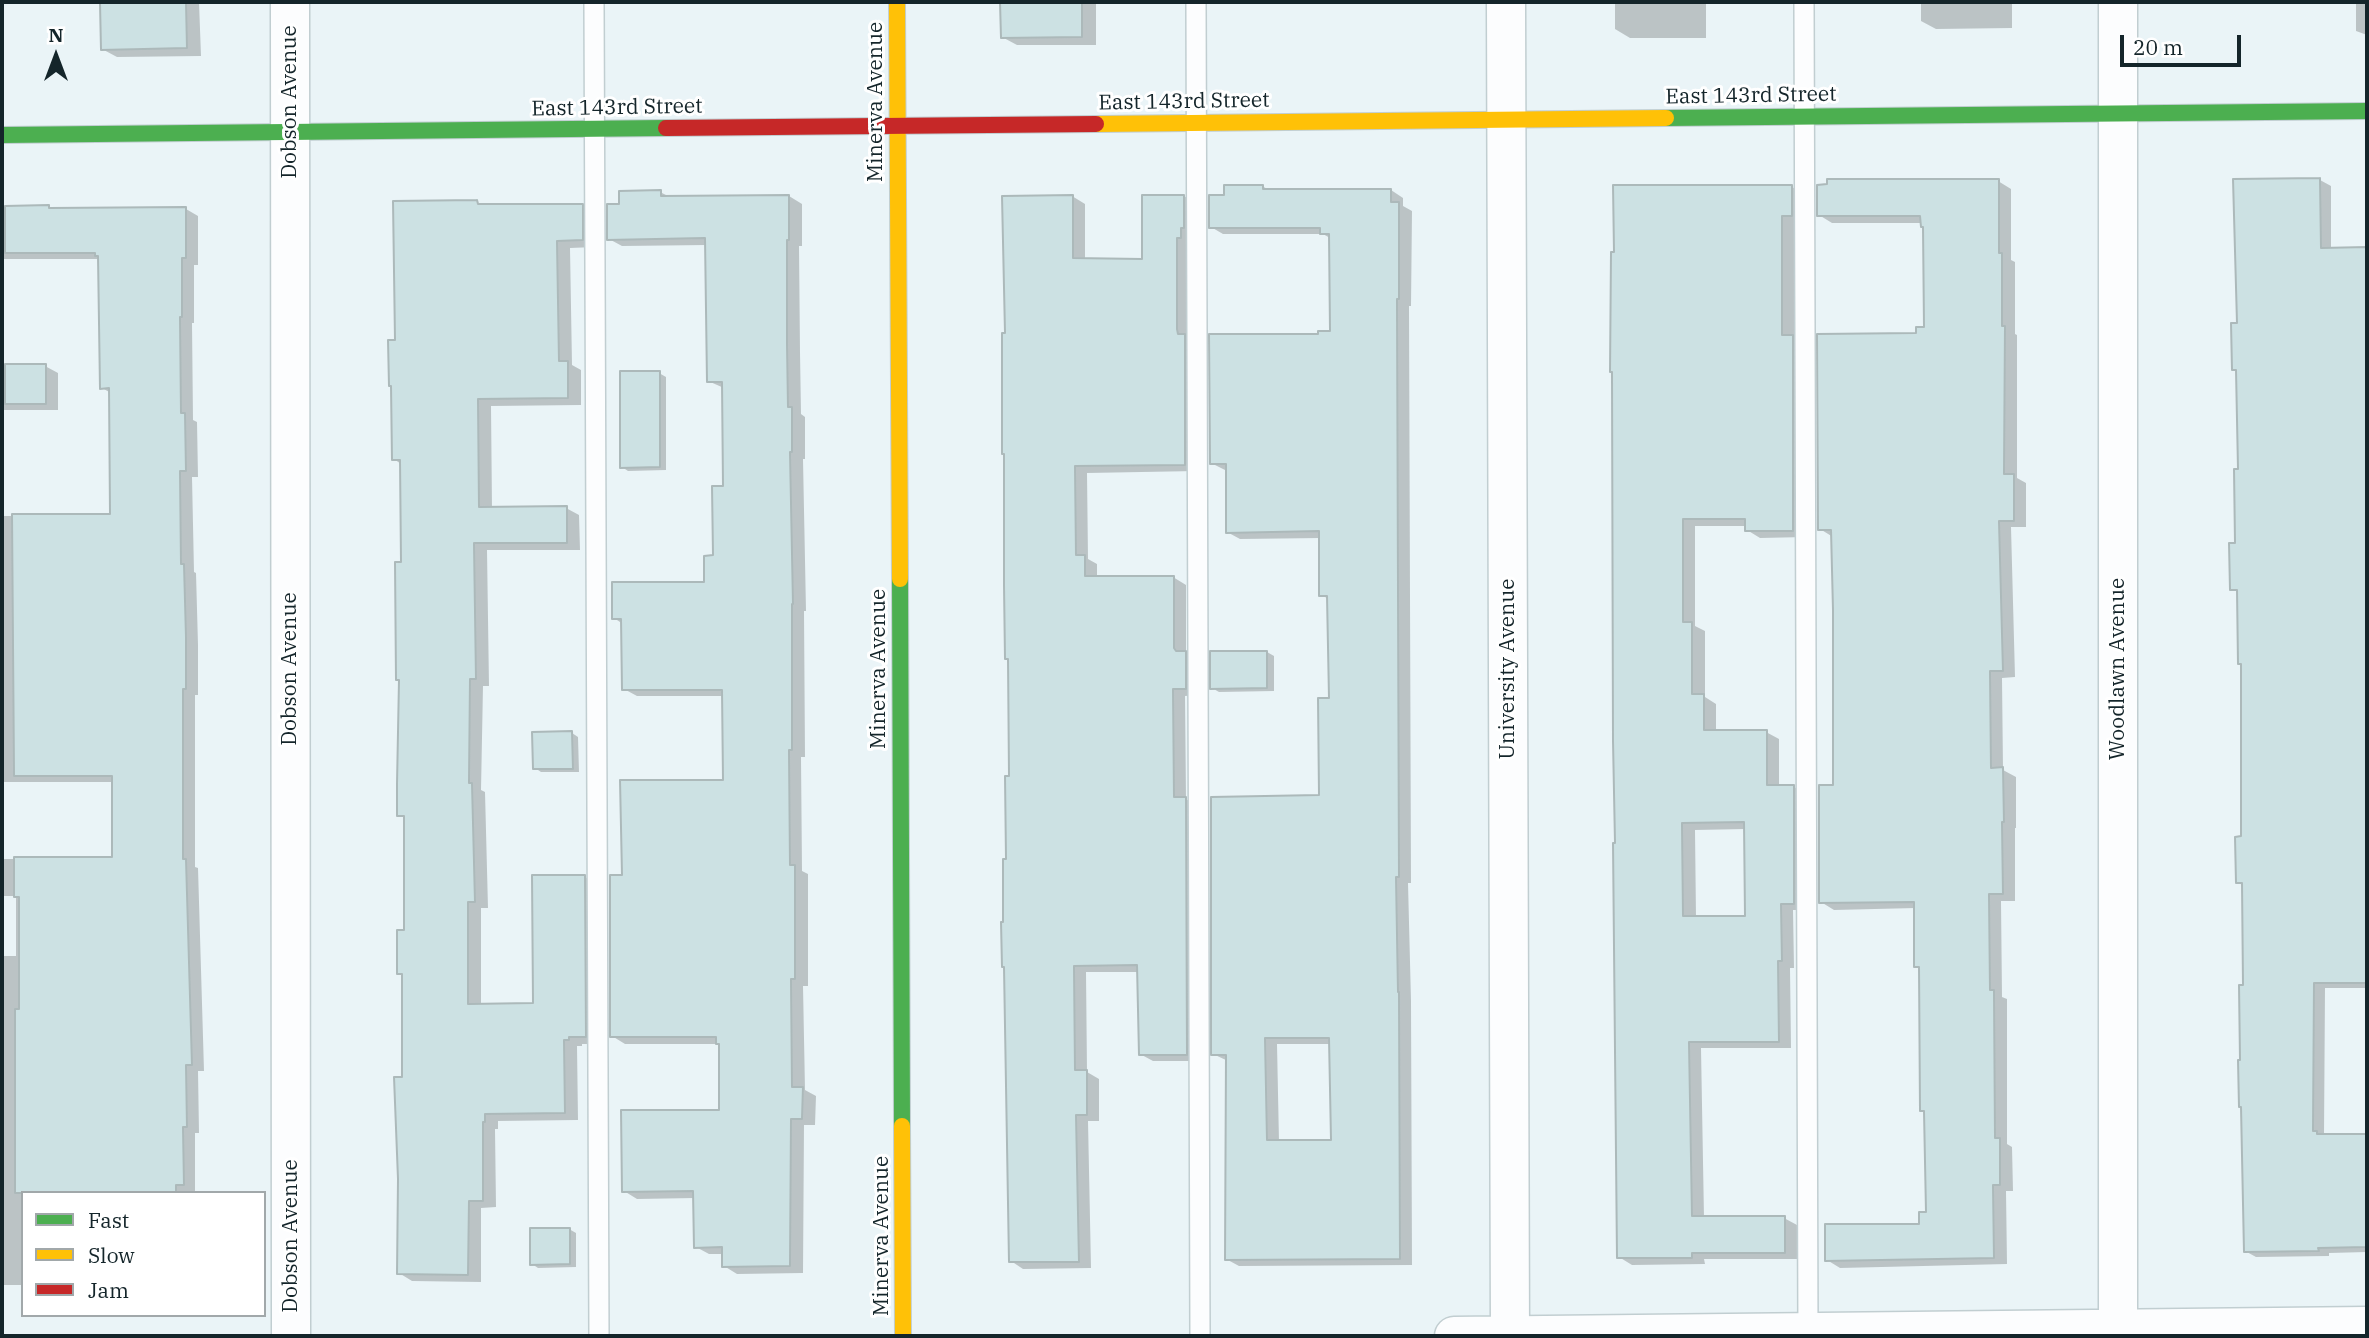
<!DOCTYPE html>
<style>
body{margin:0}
#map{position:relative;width:2369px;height:1338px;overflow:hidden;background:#eaf4f7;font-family:"IBM Plex Serif",serif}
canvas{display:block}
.frame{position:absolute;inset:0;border:4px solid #14252a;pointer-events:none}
.legend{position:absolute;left:21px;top:1191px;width:245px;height:126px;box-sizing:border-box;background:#fff;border:2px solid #a1a8aa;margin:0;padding:9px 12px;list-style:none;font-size:21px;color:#14252a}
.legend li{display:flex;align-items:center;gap:14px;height:35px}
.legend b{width:35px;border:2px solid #a1a8aa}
.north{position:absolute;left:21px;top:21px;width:70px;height:70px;-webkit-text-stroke:5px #fff;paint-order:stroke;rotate:0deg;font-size:19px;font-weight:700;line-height:28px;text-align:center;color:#14252a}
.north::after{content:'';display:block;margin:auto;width:24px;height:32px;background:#14252a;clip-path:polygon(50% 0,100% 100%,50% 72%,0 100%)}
.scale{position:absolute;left:2120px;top:35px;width:121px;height:32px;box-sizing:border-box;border:4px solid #14252a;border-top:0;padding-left:9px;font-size:21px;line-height:24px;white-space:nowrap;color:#14252a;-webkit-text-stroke:5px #fff;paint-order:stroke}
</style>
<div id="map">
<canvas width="2369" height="1338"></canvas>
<div class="frame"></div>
<ul class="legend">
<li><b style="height:9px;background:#4caf50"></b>Fast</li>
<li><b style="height:9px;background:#ffc107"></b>Slow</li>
<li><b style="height:9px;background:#c62828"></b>Jam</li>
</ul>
<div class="north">N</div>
<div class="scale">20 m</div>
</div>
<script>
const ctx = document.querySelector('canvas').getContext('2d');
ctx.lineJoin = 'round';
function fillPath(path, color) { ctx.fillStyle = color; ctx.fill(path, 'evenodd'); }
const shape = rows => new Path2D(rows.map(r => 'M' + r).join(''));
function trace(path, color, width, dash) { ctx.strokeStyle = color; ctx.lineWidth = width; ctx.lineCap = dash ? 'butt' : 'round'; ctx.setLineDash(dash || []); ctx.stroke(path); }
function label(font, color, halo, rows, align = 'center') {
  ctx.font = font + ' "IBM Plex Serif",serif'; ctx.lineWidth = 6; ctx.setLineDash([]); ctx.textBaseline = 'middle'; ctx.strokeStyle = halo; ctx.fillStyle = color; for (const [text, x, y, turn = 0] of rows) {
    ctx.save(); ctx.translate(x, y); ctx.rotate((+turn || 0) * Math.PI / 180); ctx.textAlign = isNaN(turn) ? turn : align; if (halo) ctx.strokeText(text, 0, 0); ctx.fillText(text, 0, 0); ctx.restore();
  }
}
const shadow = shape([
 [101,2,199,2,201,56,117,57,102,49],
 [1002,2,1096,2,1096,45,1017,45,1002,37],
 [1615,2,1706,2,1706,38,1630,38,1615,29],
 [1921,2,2012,2,2012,28,1936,29,1921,21],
 [2356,2,2367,2,2367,35,2356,31],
 [2320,180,2331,186,2331,250,2367,249,2367,988,2325,988,2324,1136,2367,1136,2367,1252,2329,1253,2329,1256,2256,1257,2245,1251,2242,1062,2245,987,2244,886,2237,882,2243,838,2243,665,2239,663,2238,592,2232,589,2240,471,2238,371,2234,369,2239,324],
 [1998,181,2011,189,2011,260,2015,262,2015,334,2017,335,2017,478,2026,483,2026,527,2011,527,2015,677,2002,678,2003,770,2016,777,2016,828,2015,828,2015,901,2001,901,2002,997,2007,999,2007,1144,2012,1147,2013,1191,2006,1191,2007,1264,1840,1268,1827,1260,1921,1226,1928,1214,1926,1112,1921,1110,1921,969,1916,966,1916,908,1834,910,1821,902,1835,787,1833,537,1820,529,1918,334,1926,328,1925,227,1922,223,1832,223,1819,215],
 [1262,186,1269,190,1391,190,1403,198,1403,206,1412,211,1411,306,1409,306,1411,883,1408,883,1411,1001,1412,1265,1239,1266,1226,1259,1228,1061,1213,1054,1321,796,1330,700,1329,599,1321,595,1321,538,1240,539,1227,532,1227,471,1211,463,1320,336,1331,333,1330,238,1323,234,1223,234,1211,227,1226,196],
 [1277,1044,1331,1044,1332,1141,1279,1142],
 [1792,187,1805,194,1805,223,1795,223,1795,338,1805,344,1806,537,1760,538,1747,530,1747,526,1695,526,1695,626,1705,631,1705,697,1716,704,1716,732,1766,732,1779,739,1779,787,1794,787,1807,794,1807,910,1793,910,1794,968,1790,968,1791,1048,1701,1048,1704,1218,1784,1218,1797,1225,1798,1259,1704,1259,1705,1264,1632,1265,1619,1257,1614,372],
 [1746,829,1747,918,1696,918,1695,830],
 [660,192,670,197,789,196,802,204,802,246,799,246,800,352,801,414,805,417,805,459,803,459,806,611,804,611,805,757,801,757,802,871,808,874,808,986,803,986,805,1090,816,1096,815,1125,804,1125,803,1273,737,1274,724,1266,724,1254,709,1254,696,1247,695,1198,637,1199,624,1191,721,1112,719,1044,625,1044,612,1036,623,877,725,782,724,696,637,696,624,689,623,624,614,618,706,584,715,557,725,487,724,388,708,381,707,245,622,246,609,239,621,206],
 [1072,196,1085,204,1085,260,1144,261,1184,196,1197,204,1197,471,1087,473,1088,559,1097,564,1097,577,1173,577,1186,585,1186,653,1198,660,1198,695,1185,696,1186,799,1198,806,1199,1061,1153,1061,1140,1054,1138,972,1086,972,1087,1072,1099,1079,1099,1121,1088,1121,1091,1268,1023,1269,1011,1261,1003,924,1011,778,1010,660,1007,658,1006,335],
 [477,202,484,206,582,206,595,213,595,247,570,248,572,365,581,370,581,405,491,406,492,509,566,508,579,515,580,550,487,550,489,686,483,686,481,790,485,792,488,908,481,908,481,1005,535,1004,585,877,598,884,598,1044,582,1044,582,1046,577,1046,578,1120,498,1121,498,1129,495,1129,496,1207,481,1208,481,1282,412,1281,399,1273,404,1078,404,976,399,973,406,931,406,818,399,815,403,564,401,464,394,459,397,341],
 [48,207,53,210,186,209,198,216,198,265,194,265,194,323,192,323,193,420,197,422,198,477,192,477,194,572,196,573,198,645,198,695,195,695,195,867,198,868,204,1071,198,1071,199,1133,195,1133,195,1193,23,1193,23,1285,2,1285,2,956,16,956,16,896,2,896,2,859,114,859,114,782,2,782,2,516,112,516,111,393,102,388,100,259,2,259,2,208],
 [2,366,45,366,58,373,58,410,2,410],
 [659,373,666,377,666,470,628,471,622,467],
 [1267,652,1274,656,1274,691,1219,692,1212,688],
 [572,733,578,737,579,772,541,772,535,768],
 [569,1229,576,1233,576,1267,538,1268,532,1264]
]);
const building = shape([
 [186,2,187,48,101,50,100,3,186,2],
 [1000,2,1082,2,1082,37,1001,38,1000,2],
 [2320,178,2321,248,2367,247,2367,983,2314,983,2313,1131,2317,1131,2317,1134,2367,1134,2367,1247,2318,1248,2319,1251,2244,1252,2241,1107,2239,1107,2238,1060,2240,1060,2239,985,2243,985,2242,883,2236,883,2235,837,2241,836,2241,664,2238,664,2237,590,2230,590,2229,543,2235,543,2234,469,2238,469,2236,370,2232,370,2231,323,2237,323,2233,179,2320,178],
 [1827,179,1999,179,1999,253,2002,253,2002,326,2005,326,2004,474,2014,474,2014,521,1999,521,2003,671,1990,671,1991,768,2003,767,2004,822,2002,822,2003,894,1989,894,1990,990,1994,990,1995,1138,2000,1138,2000,1185,1993,1185,1994,1258,1825,1261,1825,1224,1919,1224,1919,1212,1926,1212,1924,1111,1920,1111,1919,967,1914,967,1914,902,1819,903,1819,785,1833,785,1833,610,1831,530,1818,530,1817,334,1916,333,1916,327,1924,327,1923,227,1921,227,1920,216,1817,216,1817,185,1827,184,1827,179],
 [1224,185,1263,185,1263,189,1391,189,1391,202,1399,202,1399,299,1397,299,1399,877,1396,877,1398,992,1399,992,1400,1259,1225,1260,1226,1055,1211,1055,1211,797,1319,795,1318,698,1329,698,1327,596,1319,596,1319,531,1226,533,1226,464,1210,464,1209,334,1318,334,1318,331,1330,331,1329,234,1320,234,1320,228,1209,228,1209,195,1224,195,1224,185],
 [1265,1038,1329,1038,1331,1140,1267,1140,1265,1038],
 [1613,185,1792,185,1792,216,1782,216,1782,335,1793,335,1793,531,1745,531,1745,519,1683,519,1683,622,1692,622,1692,694,1704,694,1704,730,1767,730,1767,785,1794,785,1794,904,1781,904,1782,961,1778,961,1779,1042,1689,1042,1692,1216,1785,1216,1785,1253,1692,1253,1692,1258,1617,1258,1613,843,1615,843,1613,741,1612,372,1610,372,1611,252,1614,252,1613,185],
 [1744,822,1745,916,1683,916,1682,823,1744,822],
 [661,190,661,196,789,195,789,240,787,240,787,343,788,407,792,407,792,452,790,452,793,604,792,604,792,750,789,750,790,865,795,865,795,979,791,979,792,1087,803,1087,802,1119,791,1119,790,1266,722,1267,722,1247,694,1248,693,1191,622,1192,621,1110,719,1110,719,1044,716,1044,716,1037,610,1037,610,875,622,875,620,780,723,780,722,690,622,690,621,619,612,619,612,582,704,582,704,556,713,555,712,486,723,486,722,382,707,382,705,238,607,240,607,204,619,204,619,191,661,190],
 [1073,195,1073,258,1142,259,1142,195,1184,195,1184,228,1181,228,1181,238,1177,238,1177,329,1178,334,1185,334,1185,465,1075,466,1076,555,1085,555,1085,576,1174,576,1174,648,1176,651,1186,651,1186,689,1173,689,1174,797,1186,797,1187,1055,1139,1055,1137,965,1074,966,1075,1070,1087,1070,1087,1115,1076,1115,1079,1262,1009,1262,1004,967,1002,967,1001,922,1003,922,1003,859,1006,859,1005,776,1009,776,1008,659,1005,659,1004,585,1004,454,1002,454,1002,333,1005,333,1002,196,1073,195],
 [477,200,478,204,583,204,583,240,557,241,559,361,568,361,568,398,478,399,479,507,567,506,567,543,474,543,476,679,470,679,469,783,472,783,475,902,468,902,468,1004,533,1003,532,875,585,875,586,1037,569,1037,569,1040,564,1040,565,1113,485,1114,485,1122,483,1122,483,1201,469,1201,468,1275,397,1274,398,1179,394,1077,402,1077,402,974,397,974,397,930,404,930,404,816,397,816,397,784,399,680,396,680,395,562,401,562,400,460,392,460,391,386,389,386,388,340,395,340,393,201,477,200],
 [49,205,49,208,186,207,186,258,182,258,182,317,180,317,181,413,185,413,186,471,180,471,181,564,184,564,186,637,186,689,183,689,183,859,186,859,192,1065,186,1065,187,1127,183,1127,184,1185,176,1185,176,1193,15,1193,15,1009,19,1009,19,897,14,897,14,857,112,857,112,776,14,776,12,514,110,514,109,388,100,389,98,256,95,256,95,253,5,253,5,206,49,205],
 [5,364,46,364,46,404,5,404,5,364],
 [620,371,660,371,660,467,620,468,620,371],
 [1210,651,1267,651,1267,688,1210,689,1210,651],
 [572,731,573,769,533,769,532,732,572,731],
 [530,1228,570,1228,570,1264,530,1265,530,1228]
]);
const lane = shape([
 [594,2,599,1336],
 [1196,2,1200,1336],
 [1804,2,1808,1336]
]);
const street = shape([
 [290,2,291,1336],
 [1506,2,1510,1336],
 [1454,1336,2367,1326],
 [2118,1336,2118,2]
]);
const fast = shape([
 [1666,118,2367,111],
 [2,135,666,128],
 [900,579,902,1126]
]);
const slow = shape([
 [897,2,900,579],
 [1096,124,1666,118],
 [902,1126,903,1336]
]);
const jam = shape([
 [666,128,1096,124]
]);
const streetNames = [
 ["East 143rd Street",1751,96,-1],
 ["Dobson Avenue",290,102,-90],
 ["Minerva Avenue",876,102,-90],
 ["East 143rd Street",1184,102,-1],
 ["East 143rd Street",617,108,-1],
 ["Dobson Avenue",290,669,-90],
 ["Minerva Avenue",879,669,-90],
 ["University Avenue",1508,669,-90],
 ["Woodlawn Avenue",2118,669,-90],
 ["Dobson Avenue",291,1236,-90],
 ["Minerva Avenue",882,1236,-90]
];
fillPath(shadow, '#0003');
fillPath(building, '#cce1e3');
trace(building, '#acb9ba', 2);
trace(lane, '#c1ced1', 22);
trace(street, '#c1ced1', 41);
trace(fast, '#c1ced1', 18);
trace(slow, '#c1ced1', 18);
trace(jam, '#c1ced1', 18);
trace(lane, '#fcfdfe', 19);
trace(street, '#fcfdfe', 38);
trace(fast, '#4caf50', 16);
trace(slow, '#ffc107', 16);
trace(jam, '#c62828', 16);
label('21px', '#14252a', '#fff', streetNames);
</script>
